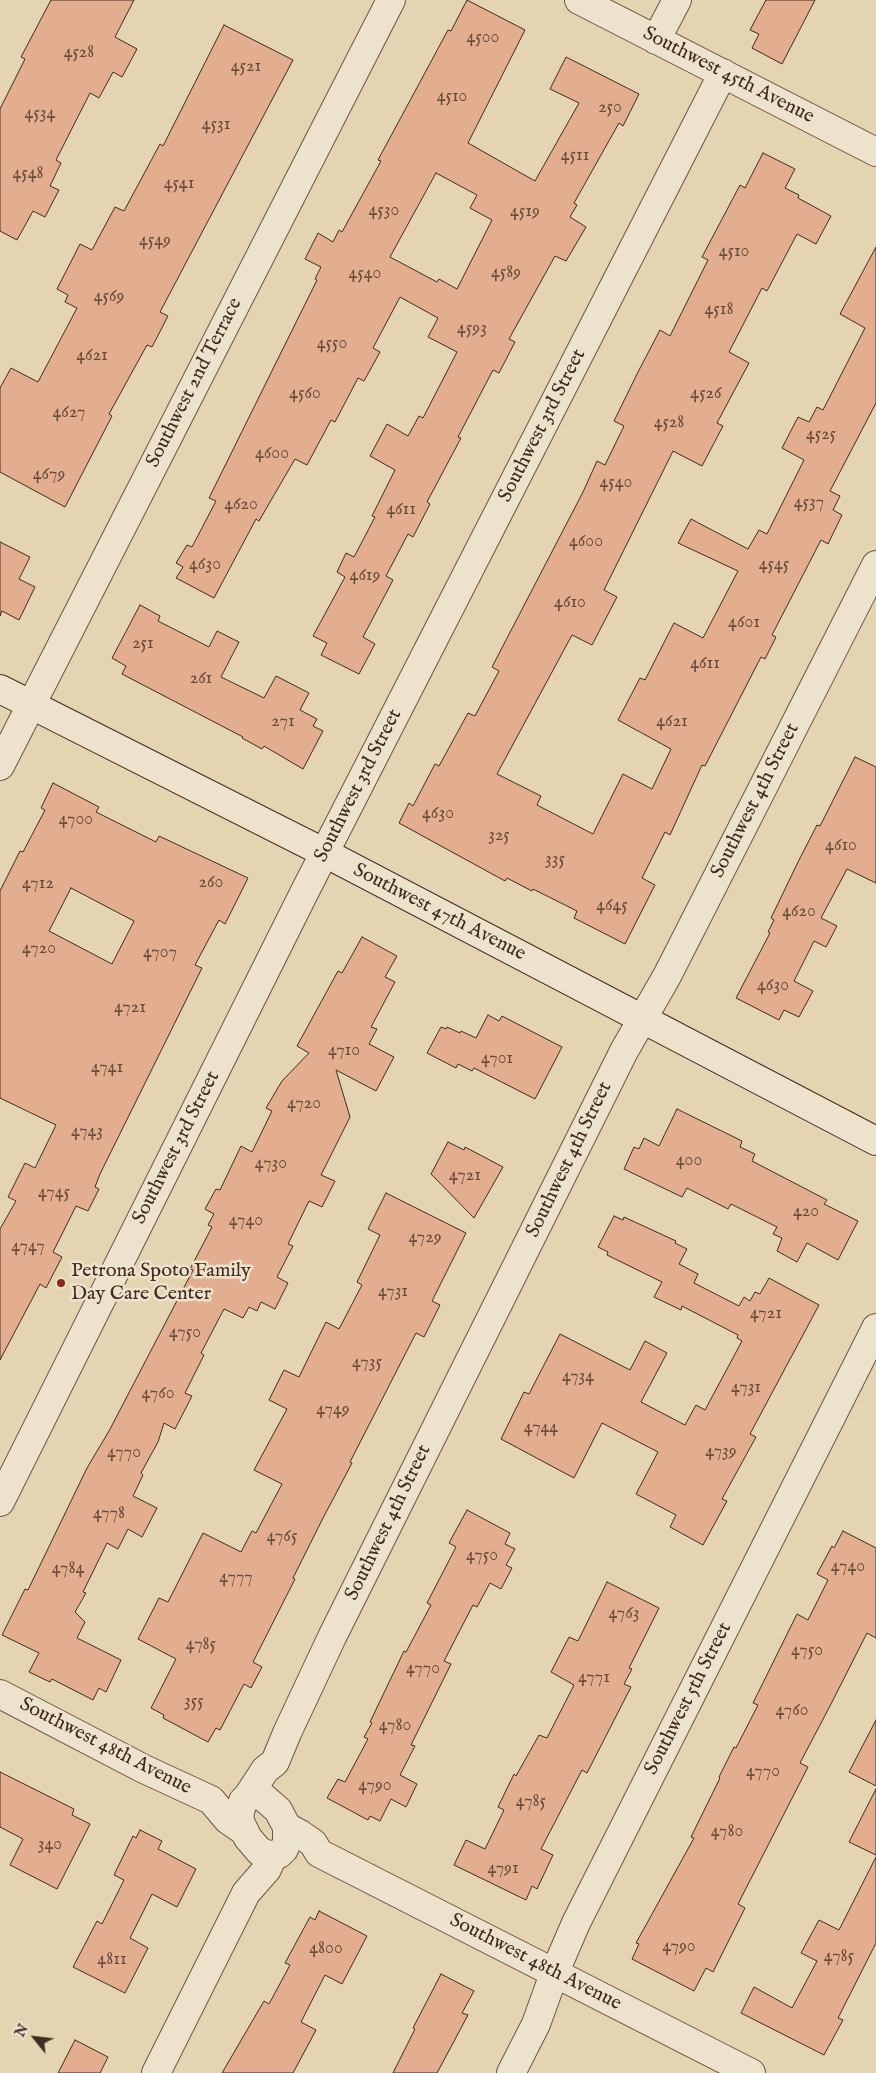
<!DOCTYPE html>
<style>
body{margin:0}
#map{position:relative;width:876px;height:2073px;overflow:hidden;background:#e4d4b2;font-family:"IM FELL English",serif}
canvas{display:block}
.north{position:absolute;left:10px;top:2013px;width:50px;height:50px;-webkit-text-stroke:4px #ede3cd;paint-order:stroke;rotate:299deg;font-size:14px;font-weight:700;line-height:20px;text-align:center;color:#422b1f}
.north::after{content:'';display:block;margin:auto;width:18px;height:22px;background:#422b1f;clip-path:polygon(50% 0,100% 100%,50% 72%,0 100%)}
</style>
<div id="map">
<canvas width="876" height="2073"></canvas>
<div class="north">N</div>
</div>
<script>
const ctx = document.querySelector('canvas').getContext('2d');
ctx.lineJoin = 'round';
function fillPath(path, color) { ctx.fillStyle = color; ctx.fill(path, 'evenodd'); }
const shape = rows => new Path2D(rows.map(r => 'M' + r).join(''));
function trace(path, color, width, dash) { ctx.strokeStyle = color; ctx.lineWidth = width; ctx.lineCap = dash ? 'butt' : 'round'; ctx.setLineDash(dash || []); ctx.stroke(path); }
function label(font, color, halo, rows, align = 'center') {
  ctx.font = font + ' "IM FELL English",serif'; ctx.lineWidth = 5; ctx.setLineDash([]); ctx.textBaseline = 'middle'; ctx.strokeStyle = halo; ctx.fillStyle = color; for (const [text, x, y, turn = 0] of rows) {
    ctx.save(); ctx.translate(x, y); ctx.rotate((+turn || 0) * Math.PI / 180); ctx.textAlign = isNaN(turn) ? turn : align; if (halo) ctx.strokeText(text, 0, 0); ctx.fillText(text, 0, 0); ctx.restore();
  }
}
const building = shape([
 [51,0,134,0,115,37,137,49,122,77,113,72,99,98,90,93,56,160,61,163,50,186,59,190,45,217,33,211,17,240,0,231,0,109,25,59,21,57,51,0],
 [467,0,525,30,468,143,535,181,579,103,550,89,566,57,639,94,623,126,619,123,574,203,577,205,570,217,586,227,566,261,555,256,509,339,515,342,499,373,493,370,458,437,461,438,427,502,430,504,413,537,408,534,386,576,393,580,363,637,375,644,359,674,321,655,327,643,313,636,345,577,337,572,346,553,354,557,375,517,372,516,395,470,370,456,387,424,408,436,419,416,423,418,457,352,428,337,438,318,400,297,373,348,380,352,364,381,358,378,335,422,331,420,307,465,295,459,259,521,256,519,214,598,176,578,183,567,176,563,187,545,192,547,216,501,209,498,317,280,315,279,321,267,305,259,318,233,333,242,339,230,342,232,381,161,378,160,448,30,451,31,467,0],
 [436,173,477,195,470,208,492,220,457,289,439,279,437,282,390,257,436,173],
 [766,0,815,0,782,64,752,48,759,34,750,30,766,0],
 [224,25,293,60,160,312,168,316,152,347,147,345,109,414,112,416,65,507,0,472,0,388,11,368,38,382,77,308,65,302,68,295,57,289,80,244,92,250,115,207,124,211,160,144,163,146,224,25],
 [763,153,795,169,785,188,799,195,798,198,831,216,816,244,797,234,767,291,762,288,729,352,749,363,717,423,723,426,702,466,673,451,604,590,617,597,592,645,572,635,497,774,541,796,537,805,593,834,623,774,652,789,671,749,618,720,640,678,645,680,674,623,703,638,738,571,678,543,691,519,748,549,759,530,767,534,804,460,782,448,798,417,809,422,817,407,823,410,865,328,840,314,876,247,876,403,830,491,840,496,833,510,842,515,828,544,821,540,772,635,776,637,765,659,761,657,705,766,702,765,670,835,665,832,642,878,655,885,625,944,574,918,577,911,533,889,532,891,507,878,505,881,399,823,409,803,413,806,435,764,439,766,468,713,475,716,499,671,492,667,583,492,597,461,605,465,624,426,614,421,638,372,660,330,670,336,708,260,702,257,740,185,745,188,763,153],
 [0,542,30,557,19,579,35,587,19,620,2,611,0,616,0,542],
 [140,605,160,616,158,621,209,647,217,631,239,642,221,677,264,698,276,676,309,693,300,710,317,719,313,726,323,731,303,769,264,746,262,749,242,738,243,737,122,674,126,666,112,658,140,605],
 [855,757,876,767,876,883,847,869,821,918,837,926,826,947,814,941,794,981,813,991,799,1017,784,1010,779,1020,736,998,770,933,768,932,774,920,771,918,799,860,817,825,820,826,855,757],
 [53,783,99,807,96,812,156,842,159,836,248,878,225,924,219,920,195,965,202,968,100,1174,95,1187,99,1189,88,1211,76,1206,53,1252,62,1257,46,1288,40,1284,0,1360,0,1229,16,1201,8,1197,25,1163,35,1168,56,1125,0,1098,0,891,20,851,23,852,45,810,41,808,53,783],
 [71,888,134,921,112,964,49,931,71,888],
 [362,937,397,956,385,977,395,982,371,1027,377,1029,369,1044,394,1057,376,1091,336,1070,350,1117,321,1175,335,1181,322,1207,309,1201,288,1244,293,1246,277,1277,288,1283,275,1309,261,1302,257,1311,249,1307,243,1318,224,1309,201,1353,204,1355,185,1393,192,1396,175,1429,164,1423,158,1442,141,1473,143,1475,133,1496,157,1508,142,1537,128,1529,118,1549,107,1543,83,1592,86,1593,75,1612,85,1622,77,1638,121,1660,106,1692,99,1688,93,1700,52,1679,50,1682,29,1672,39,1653,2,1635,25,1589,28,1590,87,1468,109,1431,193,1270,190,1269,212,1227,208,1225,214,1214,205,1209,216,1189,220,1190,241,1146,252,1152,272,1111,266,1108,282,1081,309,1053,297,1046,338,971,342,973,362,937],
 [488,1015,499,1021,502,1016,562,1047,535,1099,474,1068,472,1071,458,1064,456,1068,427,1053,441,1027,446,1029,447,1027,460,1033,461,1031,476,1038,488,1015],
 [677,1109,742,1141,740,1147,755,1154,752,1161,827,1200,824,1204,858,1221,838,1260,807,1243,797,1262,777,1251,782,1238,773,1234,777,1227,731,1204,728,1209,687,1188,682,1197,624,1169,634,1147,639,1149,644,1138,659,1146,677,1109],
 [448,1142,464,1150,465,1147,503,1167,474,1218,431,1174,448,1142],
 [386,1193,466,1233,432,1301,440,1305,424,1337,416,1333,350,1462,352,1463,322,1520,293,1578,295,1579,253,1662,262,1667,251,1688,244,1684,220,1730,216,1728,208,1742,163,1718,164,1715,151,1708,176,1659,138,1639,159,1598,168,1602,203,1533,241,1552,252,1531,256,1533,282,1484,254,1470,287,1409,269,1400,284,1370,299,1377,326,1322,339,1329,362,1285,357,1282,380,1235,368,1229,386,1193],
 [614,1216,623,1220,624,1217,676,1241,675,1243,687,1249,679,1264,698,1274,694,1283,739,1306,744,1297,750,1301,755,1292,760,1294,769,1278,819,1305,750,1434,756,1437,722,1499,727,1501,703,1545,670,1527,676,1515,636,1494,658,1452,602,1423,574,1478,501,1439,524,1392,529,1394,560,1334,630,1370,645,1341,667,1353,641,1402,685,1425,696,1405,705,1410,742,1341,737,1338,738,1335,682,1306,681,1310,654,1297,662,1282,607,1255,608,1252,598,1247,614,1216],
 [467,1510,510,1533,505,1544,515,1549,506,1565,512,1568,501,1589,490,1583,477,1607,473,1605,444,1661,451,1664,411,1745,415,1746,400,1775,417,1784,406,1807,391,1799,380,1821,370,1816,368,1820,327,1798,338,1779,345,1782,368,1739,364,1737,372,1723,370,1722,404,1651,406,1652,431,1605,427,1603,456,1547,449,1543,467,1510],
 [843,1531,876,1548,876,1638,867,1633,831,1704,800,1763,808,1767,738,1904,745,1908,713,1972,706,1968,694,1991,632,1959,639,1944,636,1943,694,1838,691,1837,720,1778,719,1777,734,1747,736,1748,758,1705,753,1703,797,1614,808,1620,828,1580,817,1574,832,1546,834,1548,843,1531],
 [607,1582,659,1608,629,1668,632,1669,624,1684,631,1687,587,1773,582,1770,541,1849,553,1855,537,1889,532,1886,526,1900,454,1865,466,1840,485,1849,504,1810,498,1807,514,1774,516,1776,539,1735,547,1738,574,1685,551,1672,569,1637,578,1641,607,1582],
 [876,1720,876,1786,849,1772,876,1720],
 [0,1772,74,1809,72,1815,90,1824,57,1889,10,1865,23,1839,0,1827,0,1772],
 [876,1789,876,1855,849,1842,876,1789],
 [140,1830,162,1841,158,1849,196,1869,177,1907,152,1894,130,1938,148,1948,125,1993,73,1967,97,1921,102,1924,124,1880,114,1875,133,1836,136,1838,140,1830],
 [876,1857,876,1943,838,2018,843,2020,824,2055,741,2013,754,1987,792,2008,817,1961,801,1953,819,1920,839,1930,876,1857],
 [319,1911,367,1936,342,1984,325,1975,301,2022,316,2030,293,2073,222,2073,264,2001,269,2004,290,1965,285,1963,310,1917,315,1920,319,1911],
 [441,1974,474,1991,462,2013,468,2015,437,2073,393,2073,415,2029,413,2028,441,1974],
 [75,2040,108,2057,100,2073,58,2073,75,2040]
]);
const street = shape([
 [579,0,876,152],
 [656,40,677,0],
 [0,766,391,0],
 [0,1502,306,889,723,73],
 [0,1694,144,1769,211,1800,228,1820,244,1831],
 [248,1796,265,1770,275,1762,287,1733,332,1637,624,1051,667,976,876,565],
 [287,1827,287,1842,284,1849,279,1854,273,1856,260,1852,248,1838,241,1824,239,1816,243,1801,248,1796,255,1795,263,1797,278,1810,287,1827,300,1834,313,1843,319,1853,751,2073],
 [156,2073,246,1893,267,1869,273,1856],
 [511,2073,536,2024,554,1974,576,1923,876,1328]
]);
const secondary = shape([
 [0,689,325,853,876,1141]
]);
const markers = [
 [61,1283,5,"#8f2418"]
];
const numberNames = [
 ["4500",483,38],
 ["4528",79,53],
 ["4521",246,67],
 ["4510",452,97],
 ["250",610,108],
 ["4534",40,114],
 ["4531",216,125],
 ["4511",575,156],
 ["4548",28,174],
 ["4541",179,184],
 ["4530",384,211],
 ["4519",525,212],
 ["4549",155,241],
 ["4510",734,252],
 ["4589",506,273],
 ["4540",365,274],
 ["4569",109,297],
 ["4518",719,310],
 ["4593",472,329],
 ["4550",332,344],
 ["4621",92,356],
 ["4560",305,394],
 ["4526",706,394],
 ["4627",69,413],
 ["4528",669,423],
 ["4525",821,435],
 ["4600",272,454],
 ["4679",49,475],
 ["4540",616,483],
 ["4537",809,503],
 ["4620",241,505],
 ["4611",401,510],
 ["4600",586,542],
 ["4630",205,565],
 ["4545",774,565],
 ["4619",365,576],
 ["4610",570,603],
 ["4601",744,623],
 ["251",143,644],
 ["4611",705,664],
 ["261",201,679],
 ["271",283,722],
 ["4621",672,722],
 ["4630",438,814],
 ["4700",76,820],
 ["325",499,836],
 ["4610",841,846],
 ["335",555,860],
 ["260",211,883],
 ["4712",38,884],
 ["4645",612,906],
 ["4620",799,912],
 ["4720",39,949],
 ["4707",160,953],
 ["4630",773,986],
 ["4721",130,1008],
 ["4710",344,1051],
 ["4701",497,1059],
 ["4741",107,1068],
 ["4720",304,1104],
 ["4743",87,1132],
 ["400",689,1161],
 ["4730",271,1164],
 ["4721",465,1176],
 ["4745",54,1193],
 ["420",806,1212],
 ["4740",246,1221],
 ["4729",425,1238],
 ["4747",28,1247],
 ["4731",393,1292],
 ["4721",766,1314],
 ["4750",185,1333],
 ["4735",367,1363],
 ["4734",578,1377],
 ["4731",746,1388],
 ["4760",158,1394],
 ["4749",333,1410],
 ["4744",541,1428],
 ["4739",721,1452],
 ["4770",124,1453],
 ["4778",109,1514],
 ["4765",282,1537],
 ["4750",482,1556],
 ["4740",848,1567],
 ["4784",68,1569],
 ["4777",236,1578],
 ["4763",624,1614],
 ["4785",201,1645],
 ["4750",807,1651],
 ["4770",423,1669],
 ["4771",594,1678],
 ["355",194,1702],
 ["4760",792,1711],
 ["4780",395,1726],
 ["4770",763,1772],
 ["4790",375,1786],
 ["4785",531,1802],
 ["4780",727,1832],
 ["340",50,1845],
 ["4791",503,1869],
 ["4790",679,1947],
 ["4800",326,1949],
 ["4785",839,1957],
 ["4811",112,1960]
];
const streetNames = [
 ["Southwest 45th Avenue",728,76,27],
 ["Southwest 2nd Terrace",195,383,-63],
 ["Southwest 3rd Street",543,426,-63],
 ["Southwest 3rd Street",359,786,-63],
 ["Southwest 4th Street",756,801,-63],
 ["Southwest 47th Avenue",439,913,27],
 ["Southwest 3rd Street",177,1148,-63],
 ["Southwest 4th Street",570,1160,-64],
 ["Southwest 4th Street",389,1523,-64],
 ["Southwest 5th Street",689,1699,-63],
 ["Southwest 48th Avenue",105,1747,27],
 ["Southwest 48th Avenue",535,1963,27]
];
const poiNames = [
 ["Petrona Spoto Family",71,1272],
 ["Day Care Center",71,1295]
];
fillPath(building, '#e3ae8f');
trace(building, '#422b1f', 1);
trace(street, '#6a5544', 30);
trace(secondary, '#422b1f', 30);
trace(street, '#ede3cd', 28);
trace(secondary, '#ede3cd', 28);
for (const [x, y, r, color] of markers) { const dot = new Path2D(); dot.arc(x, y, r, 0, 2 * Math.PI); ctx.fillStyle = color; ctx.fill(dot); trace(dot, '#ede3cd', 2); }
label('18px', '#6a4c3b', null, numberNames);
label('20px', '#422b1f', '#ede3cd', streetNames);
label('20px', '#422b1f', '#ede3cd', poiNames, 'left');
</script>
